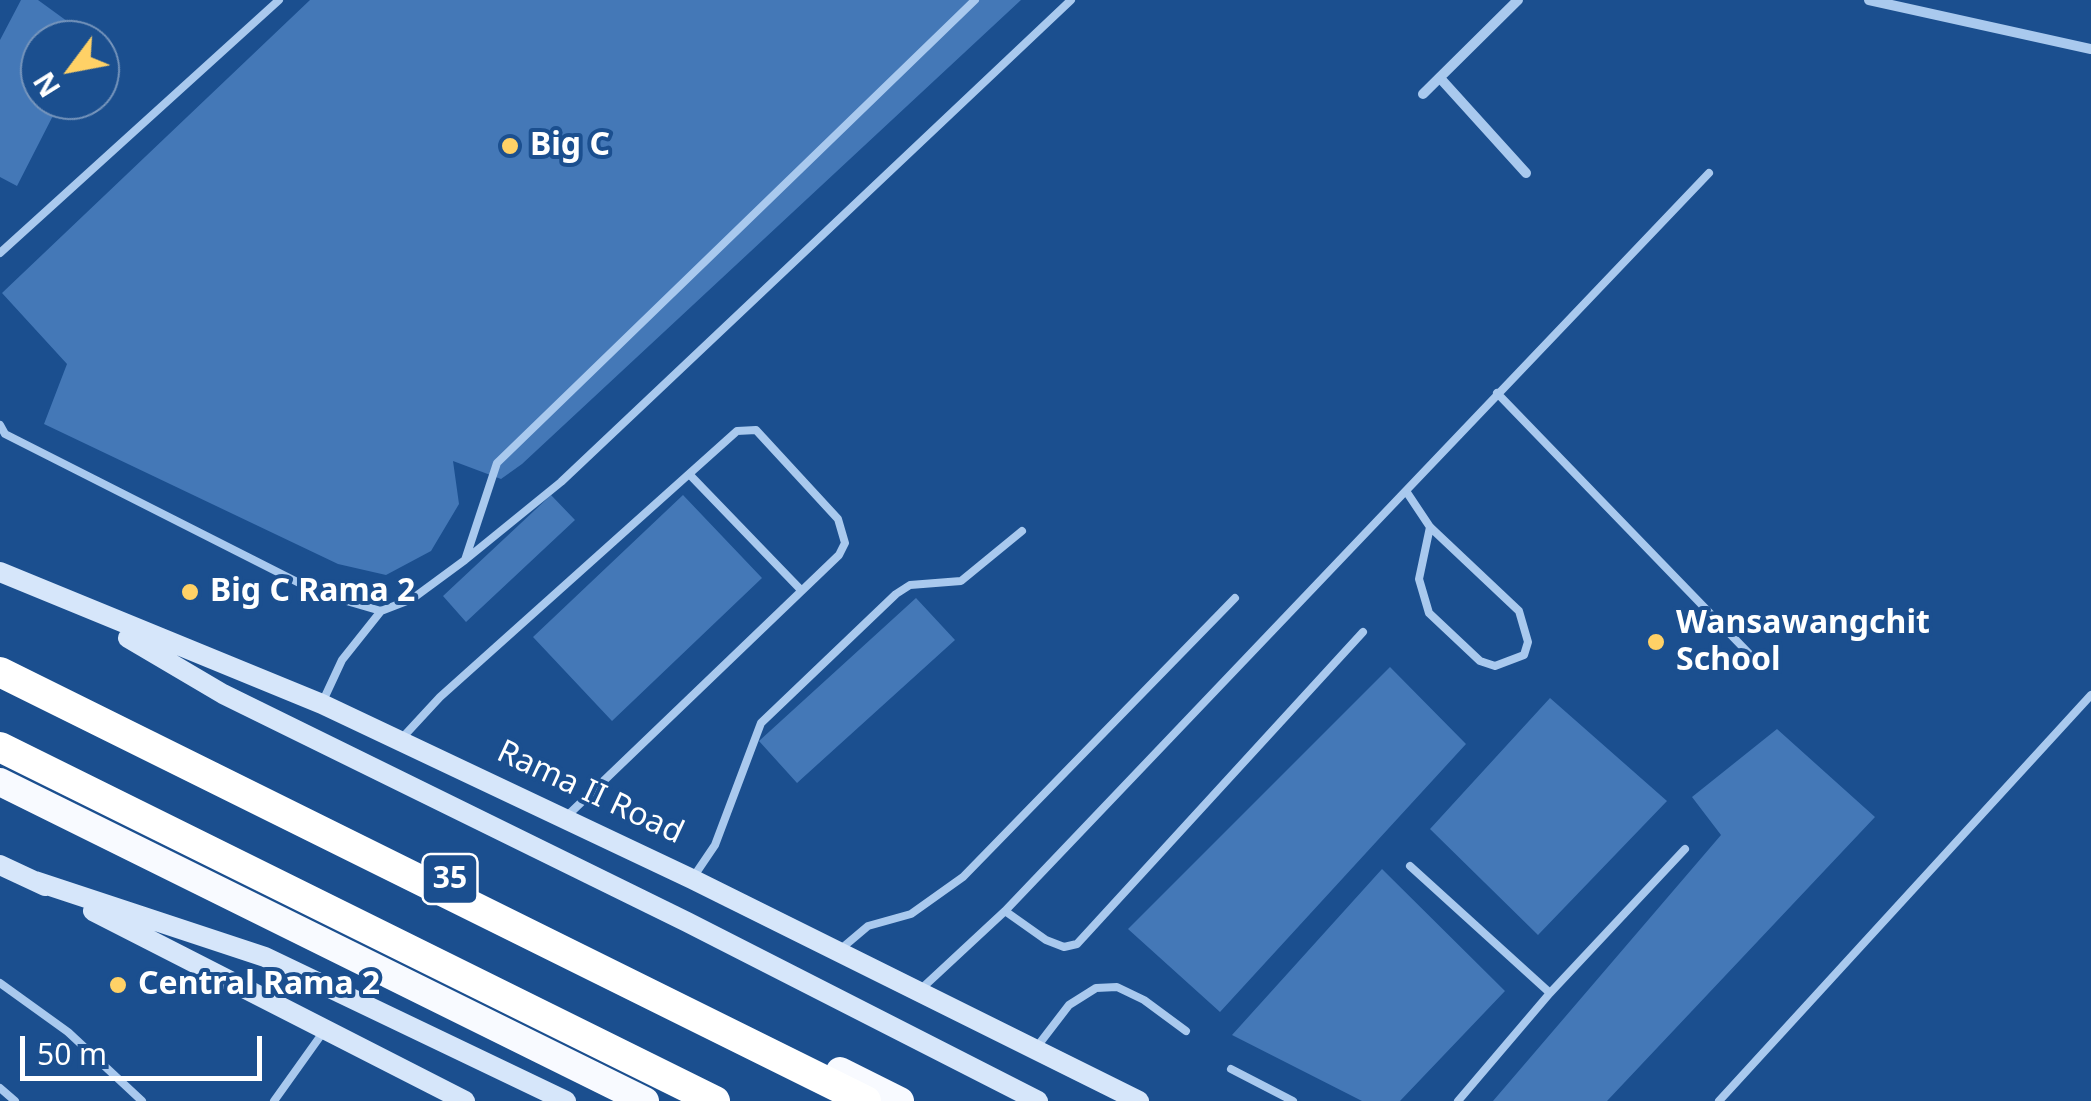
<!DOCTYPE html>
<style>
body{margin:0}
#map{position:relative;width:2091px;height:1101px;overflow:hidden;background:#1b4f8f;font-family:"Noto Sans",sans-serif}
canvas{display:block}
.north{position:absolute;left:20px;top:20px;width:100px;height:100px;box-sizing:border-box;background:#1b4f8f;border:2px solid #7695bc;border-radius:50%;rotate:238deg;font-size:28px;font-weight:700;line-height:40px;text-align:center;color:#fff}
.north::after{content:'';display:block;margin:auto;width:35px;height:45px;background:#ffd166;clip-path:polygon(50% 0,100% 100%,50% 72%,0 100%)}
.scale{position:absolute;left:20px;top:1036px;width:242px;height:45px;box-sizing:border-box;border:5px solid #fff;border-top:0;padding-left:12px;font-size:30px;line-height:35px;white-space:nowrap;color:#fff;-webkit-text-stroke:8px #1b4f8f;paint-order:stroke}
</style>
<div id="map">
<canvas width="2091" height="1101"></canvas>
<div class="north">N</div>
<div class="scale">50 m</div>
</div>
<script>
const ctx = document.querySelector('canvas').getContext('2d');
ctx.lineJoin = 'round';
function fillPath(path, color) { ctx.fillStyle = color; ctx.fill(path, 'evenodd'); }
const shape = rows => new Path2D(rows.map(r => 'M' + r).join(''));
function trace(path, color, width, dash) { ctx.strokeStyle = color; ctx.lineWidth = width; ctx.lineCap = dash ? 'butt' : 'round'; ctx.setLineDash(dash || []); ctx.stroke(path); }
function label(font, color, halo, rows, align = 'center') {
  ctx.font = font + ' "Noto Sans",sans-serif'; ctx.lineWidth = 8; ctx.setLineDash([]); ctx.textBaseline = 'middle'; ctx.strokeStyle = halo; ctx.fillStyle = color; for (const [text, x, y, turn = 0] of rows) {
    ctx.save(); ctx.translate(x, y); ctx.rotate((+turn || 0) * Math.PI / 180); ctx.textAlign = isNaN(turn) ? turn : align; if (halo) ctx.strokeText(text, 0, 0); ctx.fillText(text, 0, 0); ctx.restore();
  }
}
const building = shape([
 [21,0,38,0,93,40,40,40,40,100,94,100,87,115,60,102,17,186,0,177,0,40],
 [310,0,1021,0,522,464,501,479,453,461,459,504,431,551,386,575,338,564,44,424,67,364,2,293],
 [100,45,115,56,100,88],
 [551,495,575,520,466,622,443,596],
 [683,495,762,578,612,721,533,637],
 [916,598,955,640,797,783,759,741],
 [1390,667,1466,744,1220,1012,1128,929],
 [1550,698,1667,801,1538,935,1430,829],
 [1777,729,1875,817,1607,1101,1493,1101,1721,835,1692,797],
 [1382,869,1505,991,1400,1101,1362,1101,1232,1035]
]);
const service = shape([
 [0,253,279,0],
 [1497,393,1762,667],
 [0,425,5,434,319,593,381,611,412,599,465,560,497,463,975,0],
 [690,475,801,590],
 [1406,491,1430,527,1519,611,1528,642,1524,655,1495,666,1480,661,1429,613,1419,579,1430,527],
 [465,560,561,482,1071,0],
 [322,703,342,660,381,611],
 [403,737,440,697,737,431,756,430,838,519,845,543,839,555,567,816],
 [1410,866,1550,993],
 [692,879,715,845,761,723,896,594,910,585,961,581,1022,531],
 [1005,911,1046,940,1064,947,1077,944,1363,632],
 [842,948,868,926,911,914,963,877,1235,598],
 [0,983,68,1032,142,1101],
 [920,990,1005,911,1709,173],
 [1036,1048,1069,1005,1096,988,1117,987,1144,1000,1186,1031],
 [1231,1069,1293,1101],
 [0,1088,15,1101],
 [274,1101,324,1031],
 [1458,1101,1550,993,1685,849],
 [1719,1101,2091,695]
]);
const minor = shape([
 [1869,0,2091,49],
 [1440,78,1526,173],
 [1423,94,1518,0]
]);
const secondary = shape([
 [0,572,322,704,692,879,1139,1101],
 [128,638,223,694,687,922,1038,1101],
 [0,865,45,886],
 [35,881,265,957,566,1101],
 [93,911,465,1101]
]);
const trunk = shape([
 [0,782,645,1101],
 [840,1071,900,1101]
]);
const motorway = shape([
 [0,672,866,1101],
 [0,747,715,1101]
]);
const markers = [
 [510,146,10,"#ffd166"],
 [190,592,10,"#ffd166"],
 [1656,642,10,"#ffd166"],
 [118,985,10,"#ffd166"]
];
const shields = [
 [450,879,55]
];
const shieldNames = [
 ["35",450,879]
];
const poiNames = [
 ["Big C",530,146],
 ["Big C Rama 2",210,592],
 ["Wansawangchit",1676,624],
 ["School",1676,661],
 ["Central Rama 2",138,985]
];
const streetNames = [
 ["Rama II Road",590,793,25]
];
fillPath(building, '#4478b7');
trace(service, '#a9c9ee', 8);
trace(minor, '#a9c9ee', 10);
trace(secondary, '#d6e6fa', 20);
trace(trunk, '#f8faff', 28);
trace(motorway, '#fff', 30);
for (const [x, y, r, color] of markers) { const dot = new Path2D(); dot.arc(x, y, r, 0, 2 * Math.PI); ctx.fillStyle = color; ctx.fill(dot); trace(dot, '#1b4f8f', 4); }
for (const [x, y, w] of shields) { const box = new Path2D(); box.roundRect(x - w / 2, y - 25, w, 50, 8); ctx.fillStyle = '#1b4f8f'; ctx.fill(box); trace(box, '#fff', 2.5); }
label('bold 30px', '#fff', null, shieldNames);
label('bold 32px', '#fff', '#1b4f8f', poiNames, 'left');
label('32px', '#fff', '#1b4f8f', streetNames);
</script>
